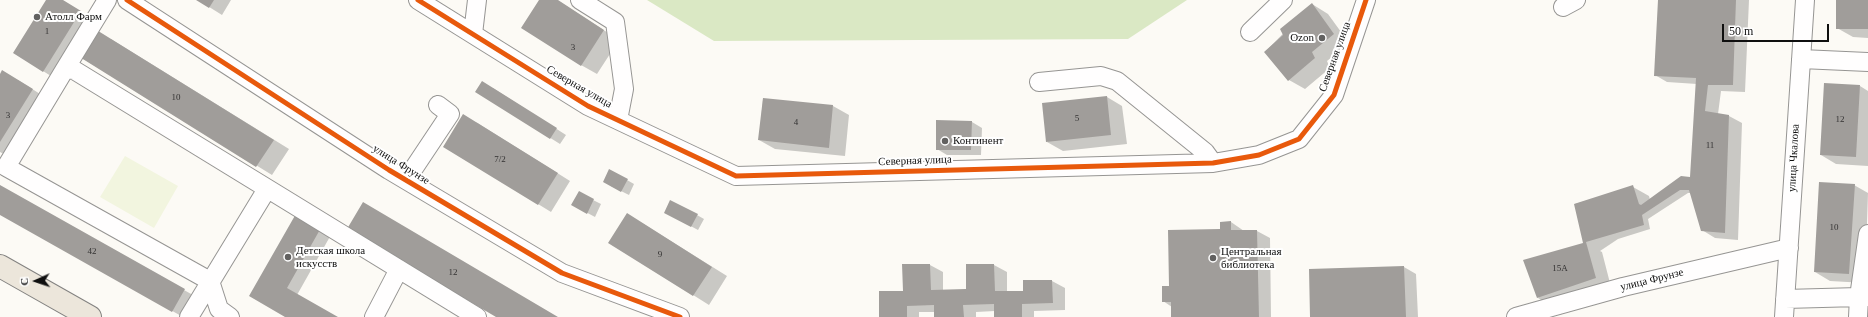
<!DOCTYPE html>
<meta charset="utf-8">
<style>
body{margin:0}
#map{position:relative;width:1868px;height:317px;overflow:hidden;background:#fcfaf5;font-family:"Times New Roman",serif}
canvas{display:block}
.north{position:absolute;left:16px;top:261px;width:40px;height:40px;-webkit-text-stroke:3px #fff;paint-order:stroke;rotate:267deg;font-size:11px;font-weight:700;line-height:16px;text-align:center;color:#0f0f0f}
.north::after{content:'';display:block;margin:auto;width:14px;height:18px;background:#0f0f0f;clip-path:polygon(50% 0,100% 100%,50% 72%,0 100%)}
.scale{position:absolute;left:1722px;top:24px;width:107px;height:18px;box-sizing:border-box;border:2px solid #0f0f0f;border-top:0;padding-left:5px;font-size:12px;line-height:14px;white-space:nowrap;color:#0f0f0f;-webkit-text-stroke:3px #fff;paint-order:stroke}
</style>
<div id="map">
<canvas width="1868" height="317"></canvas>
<div class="north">С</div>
<div class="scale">50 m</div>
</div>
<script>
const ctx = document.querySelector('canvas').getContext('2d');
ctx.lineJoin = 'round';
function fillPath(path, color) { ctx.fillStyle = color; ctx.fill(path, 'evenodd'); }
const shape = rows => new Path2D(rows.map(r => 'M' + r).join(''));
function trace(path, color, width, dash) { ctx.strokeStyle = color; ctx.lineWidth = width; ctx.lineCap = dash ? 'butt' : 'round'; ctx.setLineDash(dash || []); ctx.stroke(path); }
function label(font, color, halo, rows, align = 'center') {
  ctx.font = font + ' "Times New Roman",serif'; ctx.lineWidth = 4; ctx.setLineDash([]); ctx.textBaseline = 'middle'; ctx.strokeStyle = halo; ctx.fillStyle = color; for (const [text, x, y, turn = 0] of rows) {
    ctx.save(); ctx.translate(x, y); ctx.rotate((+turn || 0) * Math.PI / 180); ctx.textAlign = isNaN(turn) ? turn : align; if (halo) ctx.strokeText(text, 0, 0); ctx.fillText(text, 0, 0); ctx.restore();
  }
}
const forest = shape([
 [647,0,1187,0,1128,39,714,41]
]);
const pitch = shape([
 [125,156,178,186,154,228,100,197]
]);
const shadow = shape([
 [47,0,62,0,96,21,59,81,14,53],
 [198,0,231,0,222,15],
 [540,0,557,0,619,40,597,74,581,65],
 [1660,0,1749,0,1745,92,1721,91,1718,114,1729,116,1742,123,1738,240,1715,238,1702,230,1691,193,1688,193,1648,219,1650,229,1618,239,1600,251,1602,252,1611,287,1553,307,1538,298,1585,244,1575,204,1633,187,1649,196,1650,200,1691,178,1697,84,1667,82,1655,75],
 [1837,0,1868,0,1868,38,1853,37,1837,28],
 [1312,4,1328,14,1349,43,1327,61,1330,68,1305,89,1289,80,1265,52],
 [111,39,289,149,272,175,79,56],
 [0,76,18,80,48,99,11,158,0,152],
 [1860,86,1868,91,1868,166,1836,164,1821,155],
 [493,88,566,135,560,144,477,92],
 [1107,97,1122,106,1127,144,1063,151,1047,142],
 [763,99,833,106,849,115,845,156,775,149,759,140],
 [476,122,570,181,551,212,538,204],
 [972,122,982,128,981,155,947,155,937,149],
 [627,180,634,184,629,195,611,186],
 [1854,185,1868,193,1865,283,1830,281,1815,272],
 [0,186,184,290,200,299,183,317,0,214],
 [579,193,601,204,595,217,580,209],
 [298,213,332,233,297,295,336,317,287,317,250,296],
 [697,215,704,219,698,230,672,216],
 [1231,222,1244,231,1257,231,1270,238,1271,317,1172,317,1172,307,1163,301,1170,287,1221,230,1221,223],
 [642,223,727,276,709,305,609,242],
 [903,265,930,265,943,272,943,291,967,290,967,265,994,265,1007,272,1007,292,1024,292,1024,281,1052,281,1065,288,1065,310,1034,311,1034,317,995,317,995,311,976,312,976,317,935,317,935,312,919,312,919,317,880,317,904,292],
 [1404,267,1416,274,1418,317,1311,317]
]);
const building = shape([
 [46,0,63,0,81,11,43,72,13,53],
 [196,0,214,0,209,8],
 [539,0,558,0,604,30,581,66,521,28],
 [1658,0,1736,0,1733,85,1708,85,1705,111,1729,115,1725,233,1701,231,1689,190,1680,190,1642,215,1644,225,1586,242,1596,278,1537,298,1523,260,1583,243,1574,204,1633,185,1639,204,1641,205,1681,176,1690,177,1696,78,1654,76],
 [1836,0,1868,0,1868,29,1836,29],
 [1312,3,1334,34,1312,52,1315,58,1288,81,1264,52,1283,35,1280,29],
 [95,29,274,140,256,167,78,56],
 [2,70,33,89,0,142,0,74],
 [482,81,557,128,550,139,475,92],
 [1824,83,1860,85,1856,157,1820,155],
 [1107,96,1111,135,1046,142,1042,103],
 [763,98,833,105,829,148,758,140],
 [463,114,558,173,538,205,443,147],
 [936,120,972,121,971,150,936,150],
 [609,169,628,179,621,192,603,182],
 [1819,182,1855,184,1849,274,1814,272],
 [0,185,185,289,172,312,0,215],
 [579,191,594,199,587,214,571,205],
 [670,200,698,214,691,227,664,213],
 [363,202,558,317,496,317,347,229],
 [297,212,322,226,287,288,338,317,285,317,249,296],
 [627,213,712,267,693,296,608,243],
 [1231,221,1231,230,1257,230,1259,317,1171,317,1171,302,1162,302,1162,286,1169,286,1168,230,1220,229,1220,222],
 [902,264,930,264,931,290,966,289,966,264,994,264,995,291,1023,291,1023,280,1052,280,1053,303,1022,304,1022,317,994,317,994,304,963,305,964,317,934,317,934,305,907,306,907,317,879,317,879,291,903,291],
 [1404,266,1406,317,1310,317,1309,269]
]);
const minor = shape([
 [127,0,389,170,562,273,680,317],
 [418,0,588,106,736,176,1213,163,1259,155,1299,139,1334,95,1366,0],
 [580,0,615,22,624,89,618,120],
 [1563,7,1576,0],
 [1250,32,1283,0],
 [473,34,477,0],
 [1801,59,1868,62],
 [65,69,107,0],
 [1039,82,1101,76,1117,81,1205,152,1213,163],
 [406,180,450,114,438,105],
 [1785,299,1859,297,1868,234],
 [189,317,267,189],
 [230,317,219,309,210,281,6,167,65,69,74,70,477,317],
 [374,317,399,269],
 [1516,317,1623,287,1789,248],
 [1784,317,1805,0],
 [1858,317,1859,297,1868,297]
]);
const major = shape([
 [0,266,90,317]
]);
const cycleway = shape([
 [127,0,389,170,562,273,680,317],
 [418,0,588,106,736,176,1213,163,1259,155,1299,139,1334,95,1366,0]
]);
const markers = [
 [37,17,4,"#626160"],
 [1322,38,4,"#626160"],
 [945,141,4,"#626160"],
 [288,257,4,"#626160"],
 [1213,258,4,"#626160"]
];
const numberNames = [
 ["1",47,32],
 ["3",573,48],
 ["10",176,98],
 ["3",8,116],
 ["5",1077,119],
 ["12",1840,120],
 ["4",796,123],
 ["11",1710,146],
 ["7/2",500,160],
 ["10",1834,228],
 ["42",92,252],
 ["9",660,255],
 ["15А",1560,269],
 ["12",453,273]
];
const poiNames = [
 ["Атолл Фарм",45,17],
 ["Ozon",1314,38,"right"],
 ["Континент",953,141],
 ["Детская школа",296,251],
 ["искусств",296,264],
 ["Центральная",1221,252],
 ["библиотека",1221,265]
];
const streetNames = [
 ["Северная улица",1335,57,-70],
 ["Северная улица",579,87,30],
 ["улица Чкалова",1794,158,-87],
 ["Северная улица",915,161,-2],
 ["улица Фрунзе",401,165,32],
 ["улица Фрунзе",1652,280,-14]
];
fillPath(forest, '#dae8c4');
fillPath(pitch, '#f2f5df');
fillPath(shadow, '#0003');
fillPath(building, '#a09d9a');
trace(minor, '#969593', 20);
trace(major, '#838280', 24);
trace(minor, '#fffefe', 18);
trace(major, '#ece6db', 22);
trace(cycleway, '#e8590c', 5);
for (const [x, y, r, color] of markers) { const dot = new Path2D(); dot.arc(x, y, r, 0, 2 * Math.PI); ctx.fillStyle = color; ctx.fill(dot); trace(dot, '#fff', 1.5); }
label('9px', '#333232', null, numberNames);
label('11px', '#0f0f0f', '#fff', poiNames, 'left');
label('11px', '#0f0f0f', '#fff', streetNames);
</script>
